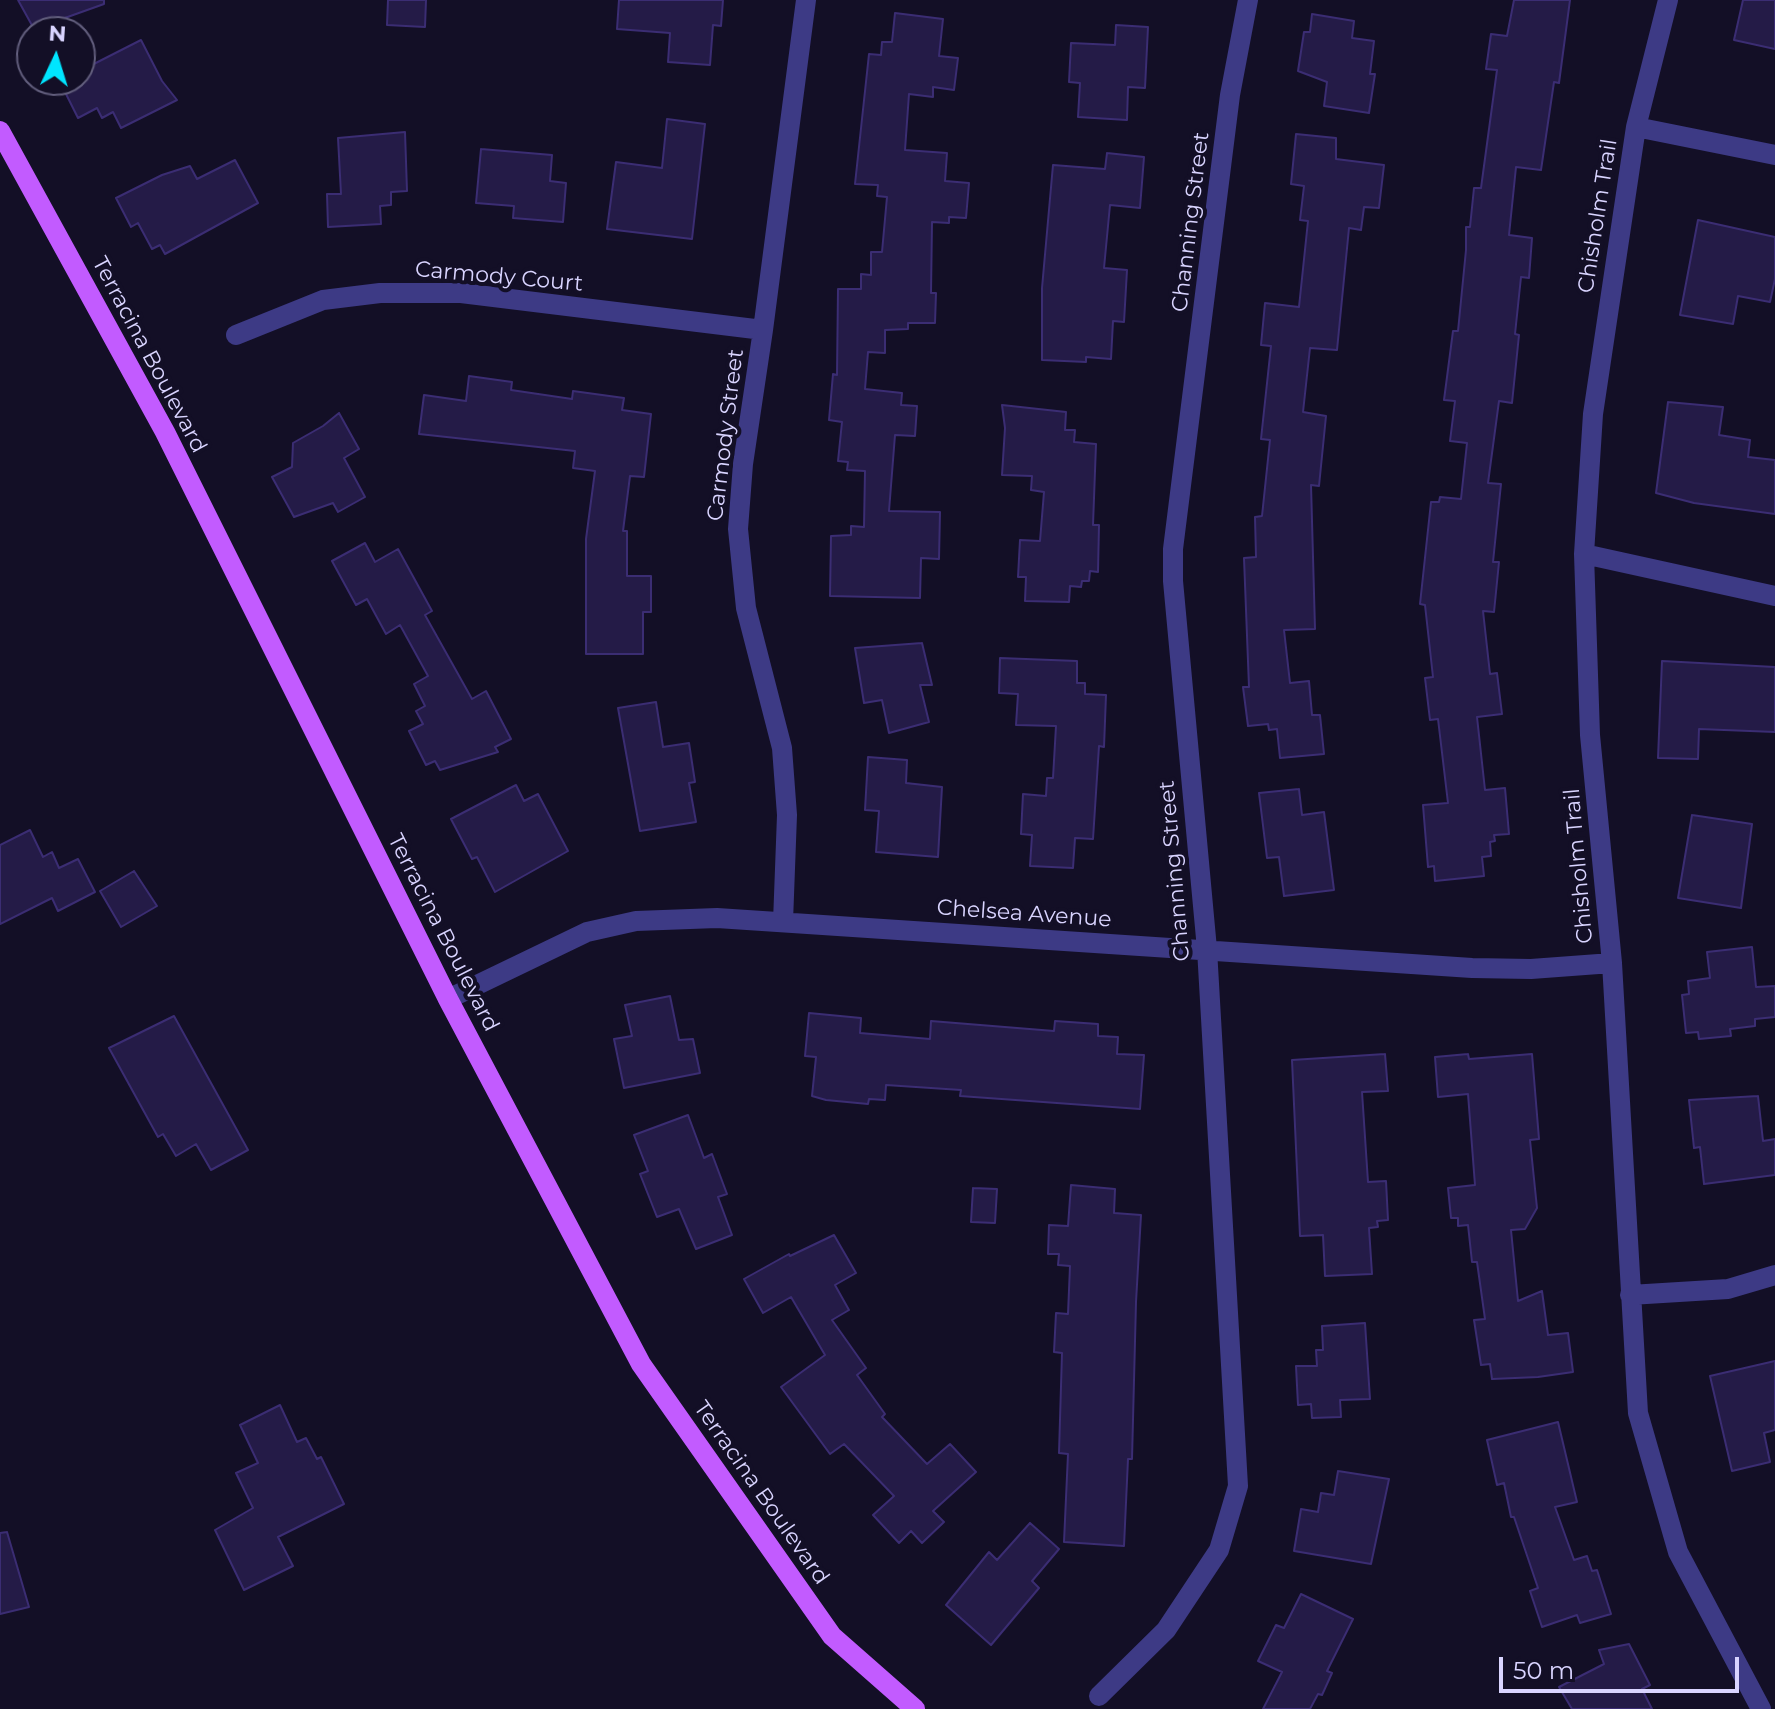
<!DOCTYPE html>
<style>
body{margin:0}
#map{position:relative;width:1775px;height:1709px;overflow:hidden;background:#130f26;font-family:Montserrat,sans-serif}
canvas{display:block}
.north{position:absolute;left:16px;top:16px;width:80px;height:80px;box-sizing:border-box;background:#130f26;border:2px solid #625e7d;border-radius:50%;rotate:4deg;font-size:22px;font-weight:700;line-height:32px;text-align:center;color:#d9d4ff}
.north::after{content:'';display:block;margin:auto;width:28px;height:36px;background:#00e5ff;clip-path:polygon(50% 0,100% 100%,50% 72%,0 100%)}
.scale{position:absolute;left:1499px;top:1657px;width:240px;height:36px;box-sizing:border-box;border:4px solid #d9d4ff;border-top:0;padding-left:10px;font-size:24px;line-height:28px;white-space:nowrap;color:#d9d4ff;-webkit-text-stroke:6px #130f26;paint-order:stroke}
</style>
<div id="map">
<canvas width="1775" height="1709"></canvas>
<div class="north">N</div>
<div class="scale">50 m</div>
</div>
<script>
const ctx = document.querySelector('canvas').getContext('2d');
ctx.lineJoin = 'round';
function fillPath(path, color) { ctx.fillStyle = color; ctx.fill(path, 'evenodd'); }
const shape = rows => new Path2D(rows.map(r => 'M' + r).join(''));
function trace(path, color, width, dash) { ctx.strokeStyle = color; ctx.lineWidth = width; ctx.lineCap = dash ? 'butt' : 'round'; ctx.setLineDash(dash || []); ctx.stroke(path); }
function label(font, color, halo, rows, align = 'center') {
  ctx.font = font + ' Montserrat,sans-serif'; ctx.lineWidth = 8; ctx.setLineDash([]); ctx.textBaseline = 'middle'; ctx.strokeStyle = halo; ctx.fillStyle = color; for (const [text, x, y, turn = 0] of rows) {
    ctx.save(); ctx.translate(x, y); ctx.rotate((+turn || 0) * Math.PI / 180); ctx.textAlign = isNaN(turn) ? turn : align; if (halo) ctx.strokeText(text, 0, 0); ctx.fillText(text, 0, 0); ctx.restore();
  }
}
const building = shape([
 [18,0,104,0,104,4,34,29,18,0],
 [388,0,426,0,425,27,387,25,388,0],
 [619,0,723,0,721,26,713,25,710,65,668,62,670,33,617,29,619,0],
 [1514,0,1570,0,1559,83,1554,82,1541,170,1516,167,1509,235,1532,238,1529,278,1521,277,1515,334,1519,335,1512,403,1499,401,1488,483,1501,484,1493,562,1499,562,1494,612,1483,611,1490,674,1497,673,1502,714,1477,717,1485,790,1505,788,1509,834,1494,835,1495,841,1490,842,1491,856,1482,857,1484,876,1435,881,1434,866,1428,867,1423,805,1448,803,1438,719,1430,720,1425,678,1433,677,1425,605,1420,604,1431,502,1439,502,1440,497,1461,499,1467,443,1450,441,1455,401,1444,400,1453,331,1458,331,1466,250,1466,227,1470,227,1474,188,1481,188,1497,70,1486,69,1491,34,1507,36,1514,0],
 [1743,0,1775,0,1775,49,1734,40,1743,0],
 [895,13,943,19,939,56,958,58,954,90,933,87,933,97,909,94,905,150,947,153,945,181,969,183,966,218,949,217,949,223,932,222,931,293,936,293,935,323,908,323,908,329,885,330,885,353,868,352,865,389,902,393,901,405,917,406,915,436,895,435,889,511,940,512,939,559,921,558,920,598,830,596,831,536,851,535,851,526,864,527,865,471,847,470,848,462,838,461,842,422,829,420,833,374,837,375,838,289,861,289,861,274,871,275,871,252,882,252,887,197,877,196,878,185,855,184,869,54,881,55,882,42,892,42,895,13],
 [1312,14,1354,21,1352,38,1374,41,1370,74,1375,74,1369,113,1324,106,1327,82,1298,71,1304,32,1310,32,1312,14],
 [1116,25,1148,27,1145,88,1128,87,1127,120,1078,117,1080,83,1069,82,1071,43,1115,45,1116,25],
 [141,40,162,81,177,100,121,128,113,112,102,118,97,108,78,118,59,80,80,80,80,71,141,40],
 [667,119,705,124,692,239,607,229,616,162,662,168,667,119],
 [405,132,407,191,391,192,391,205,380,206,381,224,328,227,327,194,341,194,338,138,405,132],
 [1296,134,1336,138,1336,159,1384,165,1379,208,1364,207,1361,230,1349,228,1337,350,1310,348,1303,412,1326,416,1319,486,1311,485,1315,629,1284,630,1290,683,1309,681,1312,715,1320,715,1324,754,1280,758,1277,729,1269,730,1268,724,1248,726,1243,687,1249,687,1244,558,1256,557,1255,517,1262,516,1270,440,1261,439,1271,346,1261,345,1265,303,1299,307,1308,221,1300,220,1304,186,1291,184,1296,134],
 [481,149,552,155,550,181,566,183,563,222,513,218,514,206,476,203,481,149],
 [1107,153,1144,157,1140,208,1110,205,1104,268,1127,270,1124,322,1113,321,1111,359,1086,357,1086,362,1042,360,1042,288,1053,165,1105,169,1107,153],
 [235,160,258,203,165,254,160,245,152,249,138,223,131,227,116,198,162,175,190,166,197,179,235,160],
 [1698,220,1775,237,1775,279,1770,302,1738,296,1733,324,1680,315,1698,220],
 [469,376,512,382,511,390,572,399,573,391,624,398,622,410,651,414,644,477,630,476,623,531,627,531,627,576,651,576,651,612,643,612,643,654,586,654,586,539,595,471,573,468,575,451,419,434,424,395,466,401,469,376],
 [1668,402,1723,407,1719,435,1750,440,1748,457,1775,460,1775,514,1694,503,1656,493,1668,402],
 [1002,405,1066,412,1065,430,1075,430,1074,442,1096,444,1093,525,1099,525,1098,572,1090,571,1089,581,1082,581,1081,587,1070,586,1069,602,1025,601,1026,577,1018,577,1020,540,1040,541,1044,492,1031,490,1032,476,1002,475,1005,428,1002,405],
 [339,413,359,449,344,458,365,497,338,512,333,503,294,517,272,477,292,467,293,443,323,426,339,413],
 [365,543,375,562,398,549,432,611,425,615,472,699,486,691,511,739,495,747,498,752,440,770,435,761,426,765,409,731,423,724,416,711,425,706,414,684,428,676,400,625,386,634,367,599,356,605,332,561,365,543],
 [922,643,932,685,920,685,929,722,889,733,882,700,864,703,855,648,922,643],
 [1000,658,1077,661,1077,683,1085,683,1085,694,1106,695,1104,747,1099,746,1093,839,1075,838,1073,868,1030,866,1032,835,1021,834,1023,794,1046,796,1047,778,1053,778,1056,726,1016,725,1018,694,999,693,1000,658],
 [1662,661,1775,667,1775,732,1699,729,1698,759,1658,758,1662,661],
 [656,702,663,747,689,743,695,782,689,783,696,822,640,831,618,708,656,702],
 [868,757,907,760,906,783,942,787,938,857,876,852,879,811,865,810,868,757],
 [516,785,524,801,538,794,568,851,495,892,477,857,472,859,451,819,516,785],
 [1299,789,1302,815,1324,812,1334,890,1284,896,1279,857,1267,858,1259,793,1299,789],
 [1692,815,1752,824,1741,908,1678,898,1692,815],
 [30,830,43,857,52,852,59,868,78,859,95,892,58,911,52,898,0,924,0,845,30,830],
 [134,871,157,906,121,927,100,891,134,871],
 [1752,947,1756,987,1775,986,1775,1017,1755,1019,1755,1026,1730,1029,1731,1036,1699,1039,1698,1032,1686,1033,1682,995,1689,994,1688,981,1710,978,1707,952,1752,947],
 [670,996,679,1040,693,1039,700,1073,624,1088,614,1039,632,1036,625,1005,670,996],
 [809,1013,861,1018,860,1033,930,1039,931,1021,1054,1031,1055,1021,1098,1024,1098,1036,1118,1037,1117,1054,1144,1055,1140,1109,960,1096,961,1090,886,1085,885,1100,869,1099,868,1104,826,1100,812,1096,816,1057,805,1056,809,1013],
 [174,1016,248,1150,211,1170,196,1144,176,1156,163,1134,158,1137,109,1048,174,1016],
 [1385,1054,1388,1091,1362,1092,1368,1182,1386,1181,1388,1220,1377,1221,1378,1227,1369,1228,1372,1274,1325,1276,1323,1235,1300,1236,1292,1060,1385,1054],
 [1468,1054,1469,1059,1532,1054,1539,1139,1530,1140,1537,1208,1525,1229,1511,1230,1518,1301,1542,1291,1548,1335,1568,1333,1573,1372,1538,1377,1492,1379,1490,1364,1481,1365,1474,1320,1485,1319,1477,1262,1472,1262,1468,1225,1458,1226,1458,1218,1451,1218,1448,1188,1475,1185,1468,1094,1438,1097,1435,1057,1468,1054],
 [1758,1096,1763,1141,1775,1139,1775,1175,1704,1184,1700,1147,1694,1148,1689,1100,1758,1096],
 [688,1115,704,1158,712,1154,727,1194,718,1197,732,1235,696,1249,679,1209,657,1217,640,1174,648,1171,634,1135,688,1115],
 [1071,1185,1115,1189,1114,1213,1141,1215,1136,1302,1132,1459,1128,1459,1124,1546,1064,1542,1068,1454,1059,1453,1062,1353,1054,1352,1056,1313,1068,1314,1070,1266,1058,1265,1059,1254,1048,1254,1049,1225,1068,1226,1071,1185],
 [973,1188,997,1189,995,1223,971,1222,973,1188],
 [834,1235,856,1273,835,1285,849,1310,832,1320,866,1368,857,1375,885,1414,882,1417,927,1464,950,1444,976,1472,933,1511,944,1522,922,1543,911,1531,899,1543,873,1515,894,1496,844,1444,830,1454,781,1387,825,1355,791,1297,763,1313,744,1279,789,1254,790,1256,834,1235],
 [1365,1323,1370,1399,1340,1400,1341,1417,1312,1418,1311,1404,1298,1405,1296,1366,1317,1366,1316,1350,1323,1350,1322,1326,1365,1323],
 [1775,1361,1775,1430,1764,1433,1770,1462,1732,1471,1710,1376,1775,1361],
 [280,1405,297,1442,306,1438,317,1459,321,1457,344,1504,278,1537,293,1566,244,1590,215,1530,253,1508,236,1473,258,1463,240,1425,280,1405],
 [1558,1422,1577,1502,1555,1507,1574,1560,1587,1556,1592,1571,1597,1570,1611,1614,1580,1623,1577,1615,1542,1627,1530,1591,1538,1588,1514,1517,1511,1517,1504,1483,1497,1485,1487,1440,1558,1422],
 [1338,1471,1389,1479,1371,1564,1294,1551,1301,1509,1318,1512,1321,1493,1334,1495,1338,1471],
 [1030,1523,1059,1549,1032,1581,1039,1588,991,1645,946,1605,989,1552,997,1560,1030,1523],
 [7,1532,29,1607,0,1614,0,1533,7,1532],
 [1301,1594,1353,1619,1327,1671,1332,1673,1322,1695,1318,1694,1310,1709,1263,1709,1282,1672,1258,1661,1276,1625,1284,1628,1301,1594],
 [1629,1644,1650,1685,1642,1689,1652,1709,1572,1709,1559,1687,1604,1664,1599,1650,1629,1644]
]);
const minor = shape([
 [1668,0,1636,127,1593,414,1584,554,1590,735,1612,963,1638,1413,1678,1552,1761,1709],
 [1636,127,1775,155],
 [236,335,323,300,380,293,461,293,763,330],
 [1584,554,1775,596],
 [783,922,787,815,782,748,746,608,738,529,743,464,763,330,806,0],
 [448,999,587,932,636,921,717,918,1472,968,1531,969,1612,963],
 [1630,1295,1728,1289,1775,1275],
 [1099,1696,1166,1630,1219,1550,1238,1486,1207,949,1173,581,1173,549,1230,95,1248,0]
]);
const major = shape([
 [0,131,165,432,448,999,641,1364,832,1636,915,1709]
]);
const streetNames = [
 ["Chisholm Trail",1598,216,-81],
 ["Channing Street",1191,222,-83],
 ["Carmody Court",499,277,5],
 ["Terracina Boulevard",149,355,62],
 ["Carmody Street",726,435,-83],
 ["Chisholm Trail",1579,866,-95],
 ["Channing Street",1175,871,-95],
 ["Chelsea Avenue",1024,914,4],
 ["Terracina Boulevard",443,933,63],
 ["Terracina Boulevard",761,1493,55]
];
fillPath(building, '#241b47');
trace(building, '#3b2d73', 2);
trace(minor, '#3d3a85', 20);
trace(major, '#c25bff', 20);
label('22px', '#d9d4ff', '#130f26', streetNames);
</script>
